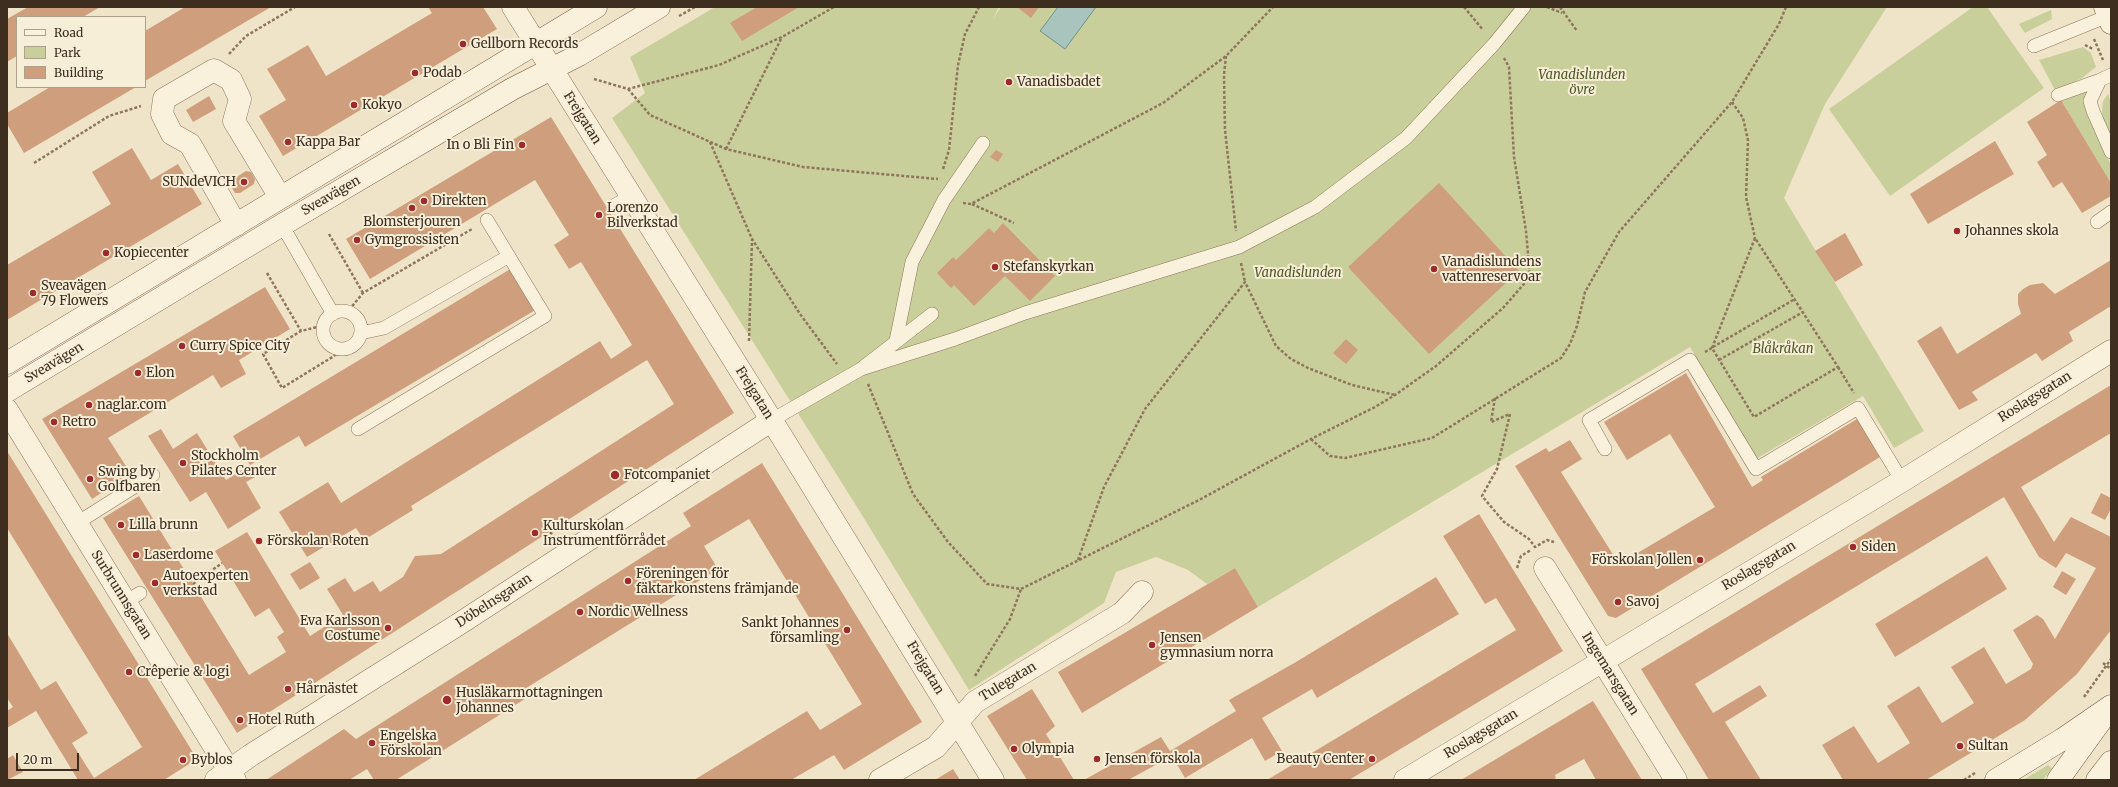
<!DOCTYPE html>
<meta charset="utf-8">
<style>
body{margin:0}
#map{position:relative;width:2118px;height:787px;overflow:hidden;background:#f0e4c8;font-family:Merriweather,serif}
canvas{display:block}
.frame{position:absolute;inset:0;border:8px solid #3d2e20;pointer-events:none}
.legend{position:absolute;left:16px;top:16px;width:130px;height:72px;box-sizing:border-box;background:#f7eed8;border:1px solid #ada18e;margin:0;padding:5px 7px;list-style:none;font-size:12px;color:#3d2e20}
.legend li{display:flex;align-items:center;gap:8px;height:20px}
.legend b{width:20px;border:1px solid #ada18e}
.scale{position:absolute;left:16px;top:753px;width:63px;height:18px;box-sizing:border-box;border:2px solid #3d2e20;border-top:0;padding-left:5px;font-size:12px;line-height:14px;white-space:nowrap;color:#3d2e20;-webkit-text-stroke:3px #f7eed8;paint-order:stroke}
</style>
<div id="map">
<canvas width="2118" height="787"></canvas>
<div class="frame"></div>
<ul class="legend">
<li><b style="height:5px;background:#faf1dc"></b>Road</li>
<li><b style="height:11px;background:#c9cf9b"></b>Park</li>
<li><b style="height:11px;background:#cf9f7d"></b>Building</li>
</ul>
<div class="scale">20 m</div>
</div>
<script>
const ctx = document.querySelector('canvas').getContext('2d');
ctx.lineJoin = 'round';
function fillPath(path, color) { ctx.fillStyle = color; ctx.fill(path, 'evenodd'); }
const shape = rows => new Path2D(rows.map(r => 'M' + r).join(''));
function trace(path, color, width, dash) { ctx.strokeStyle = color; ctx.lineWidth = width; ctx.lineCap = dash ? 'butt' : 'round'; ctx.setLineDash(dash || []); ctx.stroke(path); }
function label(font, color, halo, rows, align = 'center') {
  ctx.font = font + ' Merriweather,serif'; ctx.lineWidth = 4; ctx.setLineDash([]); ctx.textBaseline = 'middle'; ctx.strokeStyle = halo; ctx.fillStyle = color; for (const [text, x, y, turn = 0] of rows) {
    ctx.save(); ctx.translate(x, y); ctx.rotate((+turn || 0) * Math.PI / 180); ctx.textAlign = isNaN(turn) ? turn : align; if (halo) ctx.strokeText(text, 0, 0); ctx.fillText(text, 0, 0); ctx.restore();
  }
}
const green = shape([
 [715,7,999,7,993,19,1001,7,1887,7,1825,104,1784,198,1924,431,1894,448,1863,396,1756,459,1690,347,1258,607,1235,568,1207,584,1188,570,1156,557,1116,572,1104,603,969,690,857,507,612,118,645,93,630,57],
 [1973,7,1987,7,2044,88,1890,196,1829,109],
 [2051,10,2052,19,2025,33,2019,24],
 [2083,47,2091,53,2096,67,2082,78,2056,92,2039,60],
 [2094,85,2087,100,2086,112,2111,165,2111,183,2061,100],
 [2108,94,2111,103,2111,137,2103,120,2102,111,2103,101],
 [2048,765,2052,768,2043,780,2023,780]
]);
const water = shape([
 [1058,7,1096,7,1065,49,1040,31,1058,7]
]);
const building = shape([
 [28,7,100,7,83,17,17,17,17,56,7,62,7,19],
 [185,7,271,7,145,81,145,31],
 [428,7,483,7,497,29,283,156,259,116,286,100,267,69,308,45,326,76,432,13],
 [757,7,799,7,742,41,730,23],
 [1017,7,1039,7,1031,18],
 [50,87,136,87,24,153,7,124,7,113],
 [209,96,216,109,193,122,186,110],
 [2061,100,2111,183,2111,196,2082,213,2062,182,2053,188,2037,162,2047,155,2027,122],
 [551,117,734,413,237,733,103,518,139,496,249,675,286,652,277,637,284,632,269,608,255,617,215,551,247,532,310,636,343,615,327,589,345,578,354,592,373,581,380,592,403,577,415,556,441,554,674,404,647,360,411,506,413,510,364,540,356,528,307,557,279,512,328,482,341,503,600,341,611,359,632,345,581,262,569,269,554,245,569,235,535,180,370,279,346,239],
 [1995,141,2014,174,1928,224,1910,194],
 [132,148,151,180,178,164,202,204,7,320,7,265,111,204,92,172],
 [996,150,1003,154,998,162,990,157],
 [246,171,251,172,255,179,254,184,240,193,235,193,231,186,232,180],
 [1439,183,1519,271,1429,354,1348,267],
 [1003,223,1055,276,1030,301,1005,276,974,306,954,285,951,288,937,273,953,257,956,260,989,228,994,233],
 [1845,233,1863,265,1835,282,1815,251],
 [2111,260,2111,306,2069,332,2073,341,2042,361,2036,353,1972,392,1978,400,1959,410,1917,341,1941,326,1957,354,2021,314,2018,304,2018,294,2023,289,2030,285,2043,283,2055,294],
 [512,268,537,309,305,447,299,436,250,465,233,436],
 [265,287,290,329,239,360,246,374,221,388,213,375,108,438,131,474,92,499,42,419],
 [1346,339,1358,350,1346,364,1333,353],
 [1686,373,1752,487,1763,480,1761,477,1857,419,1880,457,1616,618,1608,616,1515,466,1546,448,1549,452,1570,440,1582,459,1561,472,1619,564,1715,507,1670,434,1627,460,1604,422],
 [2111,385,2111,433,2021,487,2054,542,2071,517,2111,537,2111,630,2077,674,2025,720,1926,780,1843,780,1822,745,1854,726,1878,763,1910,743,1887,706,1919,686,1942,723,1974,703,1951,667,1984,647,2006,684,2031,669,2033,664,2013,630,2037,615,2043,619,2055,639,2096,568,2066,553,2056,568,2039,557,2004,497,1695,684,1713,713,1760,685,1767,696,1725,722,1761,780,1709,780,1641,669],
 [161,429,173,449,197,433,226,480,250,465,257,476,246,482,261,508,228,529,206,492,190,502,148,436],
 [7,451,197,759,164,780,78,780,36,711,7,728,7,711,13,707,7,698,7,633,41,690,56,681,88,733,72,743,94,778,142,747,7,528],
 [762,463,922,722,844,770,834,755,791,780,694,780,807,711,820,730,862,704,749,519,704,546,718,569,523,690,528,697,396,780,374,780,367,769,349,780,266,780,344,729,356,739,691,526,683,513],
 [2101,493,2111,498,2111,509,2105,520,2091,513],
 [1479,514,1563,651,1349,780,1267,780,1516,630,1496,598,1485,604,1443,536],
 [1987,556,2007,589,1895,657,1875,624],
 [310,562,320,578,300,590,290,574],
 [1235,568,1258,607,1082,713,1058,672],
 [2062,571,2076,579,2066,595,2053,587],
 [1436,577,1459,614,1317,698,1312,689,1262,718,1282,751,1265,761,1252,738,1185,778,1172,756,1128,780,1084,780,1161,737,1170,751,1236,711,1229,700,1296,662],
 [1032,689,1055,726,1046,734,1074,780,1027,780,987,716],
 [1593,701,1642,780,1596,780,1584,759,1555,775,1556,778,1552,780,1461,780],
 [13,755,23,772,7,780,7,759],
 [953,769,960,780,935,780]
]);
const path = shape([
 [1464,7,1483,30],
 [1547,7,1562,13],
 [1560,7,1577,31],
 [679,16,695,7],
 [2094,39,2103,60],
 [2085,45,2093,49],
 [229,54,246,36,295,7],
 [1226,56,1224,75,1225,130,1236,231],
 [594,79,628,89,719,65,782,37,834,7],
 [628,89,650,115,726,149,803,167,938,179],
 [1732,102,1743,118,1748,140,1746,197,1755,238],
 [710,142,752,239,800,314,837,364],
 [726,149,782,37],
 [34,163,109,116,141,106],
 [943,169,949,150,958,65,965,34,979,7],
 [963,203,971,204,1163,103,1226,56,1273,7],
 [972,204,1014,223],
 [329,234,363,293],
 [1241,263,1245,282],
 [267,273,301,331],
 [349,310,363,293,472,229],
 [321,326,301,331,263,354,282,388,334,356,339,349],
 [749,341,752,240],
 [1713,347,1795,299],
 [1705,352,1712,348,1754,417,1838,367,1755,238,1712,348],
 [1719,360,1803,312],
 [1838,367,1854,393],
 [868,384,913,494,948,542,987,584,1021,589,1199,500,1311,439,1375,407,1395,395,1436,366,1503,308,1530,277,1526,231,1514,157,1509,67,1504,58],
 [1495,398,1491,422,1510,414,1497,469,1482,496,1504,522,1529,539,1535,547,1547,540,1554,542],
 [1311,439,1330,456,1345,458,1432,438,1561,358,1570,344,1577,326,1585,292,1619,232,1732,102,1779,24,1786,7],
 [550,532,554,536],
 [1078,560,1104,487,1145,409,1245,282,1276,346,1291,359,1308,368,1352,385,1395,395],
 [1517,568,1521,556,1531,550],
 [193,584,222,563],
 [2103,663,2111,669],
 [975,676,1010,619,1021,589],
 [2084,697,2111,659],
 [1964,780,1975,773]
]);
const lane = shape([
 [2034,46,2108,16],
 [2111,75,2100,80,2090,101,2093,111,2111,152],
 [2058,95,2100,80],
 [615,205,631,196],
 [2097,222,2111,212],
 [282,225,333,314],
 '323 330a19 19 0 1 1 38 0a19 19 0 1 1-38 0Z',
 [361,333,384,328,509,256],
 [896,341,912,262,944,200,983,143],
 [861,369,955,339,1025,313,1239,247,1315,207,1406,138,1494,44,1524,7],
 [772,420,861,369,932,314],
 [358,429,545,316,487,220],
 [1605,449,1589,420,1690,360,1756,469,1858,408,1902,481],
 [77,523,153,475],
 [126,602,140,593]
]);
const street = shape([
 [513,7,787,445,993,780],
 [236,225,190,144,172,134,162,114,164,99,214,70,231,80,240,99,234,121,280,197],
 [7,410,235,780],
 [1545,568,1676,780],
 [216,780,251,755,459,624,772,420],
 [880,780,936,747,975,702,1122,613,1142,592],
 [1405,780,1902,481,2111,351]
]);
const secondary = shape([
 [2105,7,2111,23],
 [7,363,596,7],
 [7,391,282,225,512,89,579,55,659,7],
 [1996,780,2063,739,2111,706],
 [2058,780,2102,719],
 [2097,780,2111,762]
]);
const markers = [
 [463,44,4,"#9e2a2b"],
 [415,73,4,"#9e2a2b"],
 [1009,82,4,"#9e2a2b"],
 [354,105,4,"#9e2a2b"],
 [288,142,4,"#9e2a2b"],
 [522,145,4,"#9e2a2b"],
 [244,182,4,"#9e2a2b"],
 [424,201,4,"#9e2a2b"],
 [412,208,4,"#9e2a2b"],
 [599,215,4,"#9e2a2b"],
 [1957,231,4,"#9e2a2b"],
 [357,240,4,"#9e2a2b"],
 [106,253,4,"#9e2a2b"],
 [995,267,4,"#9e2a2b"],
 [1434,269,4,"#9e2a2b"],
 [33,293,4,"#9e2a2b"],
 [182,346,4,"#9e2a2b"],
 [138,373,4,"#9e2a2b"],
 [89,405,4,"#9e2a2b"],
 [54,422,4,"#9e2a2b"],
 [183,463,4,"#9e2a2b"],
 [615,475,5,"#9e2a2b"],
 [90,479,4,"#9e2a2b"],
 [121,525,4,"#9e2a2b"],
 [535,533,4,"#9e2a2b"],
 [259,541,4,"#9e2a2b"],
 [1853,547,4,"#9e2a2b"],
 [136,555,4,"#9e2a2b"],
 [1700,560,4,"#9e2a2b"],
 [628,581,4,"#9e2a2b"],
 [155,583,4,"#9e2a2b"],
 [1618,602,4,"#9e2a2b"],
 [580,612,4,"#9e2a2b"],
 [388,628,4,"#9e2a2b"],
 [847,630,4,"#9e2a2b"],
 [1152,645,4,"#9e2a2b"],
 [129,672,4,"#9e2a2b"],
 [288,689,4,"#9e2a2b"],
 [447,700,5,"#9e2a2b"],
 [240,720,4,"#9e2a2b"],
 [372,743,4,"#9e2a2b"],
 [1960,746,4,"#9e2a2b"],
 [1014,749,4,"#9e2a2b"],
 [1097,759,4,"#9e2a2b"],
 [1372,759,4,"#9e2a2b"],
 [183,760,4,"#9e2a2b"]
];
const poiNames = [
 ["Gellborn Records",471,44],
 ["Podab",423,73],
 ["Vanadisbadet",1017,82],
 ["Kokyo",362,105],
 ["Kappa Bar",296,142],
 ["In o Bli Fin",514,145,"right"],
 ["SUNdeVICH",236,182,"right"],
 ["Direkten",432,201],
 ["Lorenzo",607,208],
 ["Bilverkstad",607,223],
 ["Blomsterjouren",412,222,"center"],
 ["Johannes skola",1965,231],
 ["Gymgrossisten",365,240],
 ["Kopiecenter",114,253],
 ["Vanadislundens",1442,262],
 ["vattenreservoar",1442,277],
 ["Stefanskyrkan",1003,267],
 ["Sveavägen",41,286],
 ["79 Flowers",41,301],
 ["Curry Spice City",190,346],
 ["Elon",146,373],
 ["naglar.com",97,405],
 ["Retro",62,422],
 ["Stockholm",191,456],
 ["Pilates Center",191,471],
 ["Swing by",98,472],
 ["Golfbaren",98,487],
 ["Fotcompaniet",624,475],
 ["Lilla brunn",129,525],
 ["Kulturskolan",543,526],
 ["Instrumentförrådet",543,541],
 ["Förskolan Roten",267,541],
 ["Siden",1861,547],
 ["Laserdome",144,555],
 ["Förskolan Jollen",1692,560,"right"],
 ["Föreningen för",636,574],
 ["fäktarkonstens främjande",636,589],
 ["Autoexperten",163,576],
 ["verkstad",163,591],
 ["Savoj",1626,602],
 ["Nordic Wellness",588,612],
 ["Eva Karlsson",380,621,"right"],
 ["Costume",380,636,"right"],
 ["Sankt Johannes",839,623,"right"],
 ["församling",839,638,"right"],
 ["Jensen",1160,638],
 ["gymnasium norra",1160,653],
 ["Crêperie & logi",137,672],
 ["Hårnästet",296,689],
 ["Husläkarmottagningen",456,693],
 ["Johannes",456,708],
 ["Hotel Ruth",248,720],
 ["Engelska",380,736],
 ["Förskolan",380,751],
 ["Sultan",1968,746],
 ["Olympia",1022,749],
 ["Jensen förskola",1105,759],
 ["Beauty Center",1364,759,"right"],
 ["Byblos",191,760]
];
const parkNames = [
 ["Vanadislunden",1582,75],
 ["övre",1582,90],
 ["Vanadislunden",1298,273],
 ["Blåkråkan",1783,349]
];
const streetNames = [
 ["Frejgatan",582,118,58],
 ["Sveavägen",331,196,-30],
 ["Sveavägen",54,363,-31],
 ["Frejgatan",754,393,58],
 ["Roslagsgatan",2035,397,-32],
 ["Roslagsgatan",1759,566,-31],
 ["Surbrunnsgatan",121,595,58],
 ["Döbelnsgatan",494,601,-33],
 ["Frejgatan",925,668,59],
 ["Ingemarsgatan",1610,674,58],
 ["Tulegatan",1008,682,-31],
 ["Roslagsgatan",1481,734,-31]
];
fillPath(green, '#c9cf9b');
fillPath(water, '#a9c4bc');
trace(water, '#6f938a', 1);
fillPath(building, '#cf9f7d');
trace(lane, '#8d765c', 14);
trace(street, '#8d765c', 23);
trace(secondary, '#6f573f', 23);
trace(path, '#8d765c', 2.5, [3, 2]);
trace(lane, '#faf1dc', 13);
trace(street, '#faf1dc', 22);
trace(secondary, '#faf1dc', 22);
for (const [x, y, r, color] of markers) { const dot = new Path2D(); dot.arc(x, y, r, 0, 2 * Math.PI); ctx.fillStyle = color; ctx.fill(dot); trace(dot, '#f7eed8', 1.5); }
label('13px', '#3d2e20', '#f7eed8', poiNames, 'left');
label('italic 13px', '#4d5a26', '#f7eed8', parkNames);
label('13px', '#3d2e20', '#f7eed8', streetNames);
</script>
